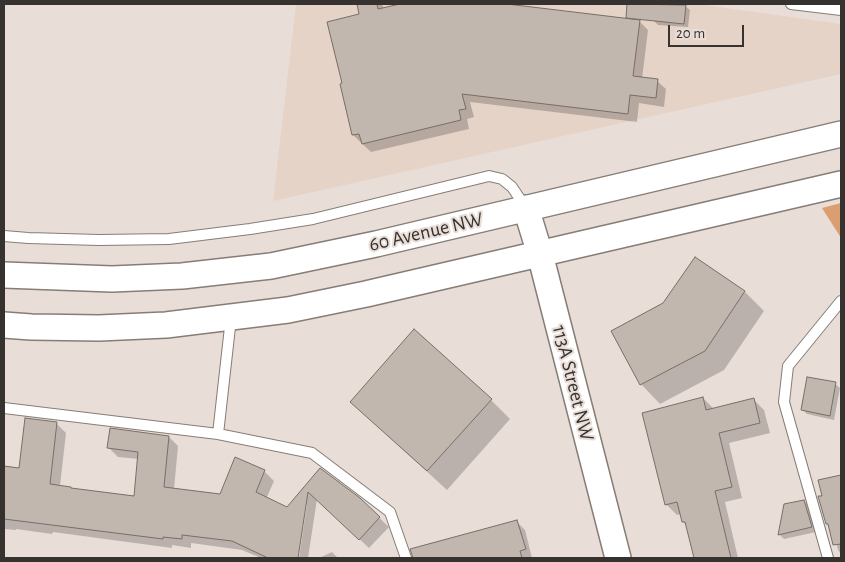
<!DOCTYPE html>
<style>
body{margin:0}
#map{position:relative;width:845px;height:562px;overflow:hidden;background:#e9ded7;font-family:"Alegreya Sans",sans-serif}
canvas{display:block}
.frame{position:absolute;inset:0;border:5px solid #36322f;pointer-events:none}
.scale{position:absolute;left:668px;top:25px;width:76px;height:22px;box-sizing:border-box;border:2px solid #36322f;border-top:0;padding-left:6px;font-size:15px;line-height:18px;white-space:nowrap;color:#36322f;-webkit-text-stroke:4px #e9ded7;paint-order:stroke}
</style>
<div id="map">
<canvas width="845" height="562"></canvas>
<div class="frame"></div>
<div class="scale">20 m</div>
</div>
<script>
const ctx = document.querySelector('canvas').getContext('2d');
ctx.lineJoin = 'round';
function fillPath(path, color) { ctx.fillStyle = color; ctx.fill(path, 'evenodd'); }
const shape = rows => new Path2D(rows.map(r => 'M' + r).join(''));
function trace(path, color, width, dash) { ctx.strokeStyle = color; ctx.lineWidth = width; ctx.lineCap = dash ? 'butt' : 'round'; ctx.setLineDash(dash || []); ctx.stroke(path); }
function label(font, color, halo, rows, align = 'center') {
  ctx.font = font + ' "Alegreya Sans",sans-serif'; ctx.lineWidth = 4; ctx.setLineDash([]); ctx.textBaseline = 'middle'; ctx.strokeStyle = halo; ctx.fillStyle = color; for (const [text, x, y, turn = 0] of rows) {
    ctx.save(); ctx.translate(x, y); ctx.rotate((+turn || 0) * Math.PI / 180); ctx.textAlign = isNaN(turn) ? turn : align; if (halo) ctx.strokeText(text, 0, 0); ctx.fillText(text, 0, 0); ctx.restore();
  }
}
const built = shape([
 [296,4,697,4,841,24,841,74,273,201]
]);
const green = shape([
 [841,203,841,238,822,208]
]);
const shadow = shape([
 [358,4,382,4,384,9,405,4,496,4,639,21,648,30,642,79,657,81,666,89,664,107,639,103,637,122,470,102,474,117,467,119,469,129,371,152,353,135,344,84,361,14],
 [655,4,685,6,690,10,688,27,658,25,653,20],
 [695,258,745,292,764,311,724,370,660,404,641,384,664,304],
 [835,384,840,388,834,420,807,414,803,410],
 [703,398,714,409,753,399,764,410,770,433,729,443,742,498,725,502,738,558,693,558,695,557,688,526,683,522,681,514,677,515,666,504],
 [491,400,510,419,447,490,351,402],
 [57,424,66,433,60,486,72,490,135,498,139,459,118,457,108,447,169,437,178,446,174,489,221,495,235,459,264,471,274,481,266,499,287,509,320,469,359,499,389,527,369,548,317,499,308,558,299,558,307,504,304,506,296,558,261,558,242,550,191,543,191,548,172,545,172,548,53,532,52,534,16,529,16,530,4,529,4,467,20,469],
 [841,476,841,554,838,550,833,530,827,524,819,481],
 [804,501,808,505,816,532,784,539,780,535,785,505],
 [516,521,525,530,532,558,438,558,434,544],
 [332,552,338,558,319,558]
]);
const building = shape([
 [357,4,377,4,378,9,400,4,507,4,640,20,633,76,658,79,656,98,630,95,628,114,462,94,466,109,459,110,461,120,362,144,359,134,352,135,340,84,342,83,327,22,359,14,357,4],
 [627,4,686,5,684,24,626,18,627,4],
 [695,257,745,291,705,351,640,385,611,331,663,303,695,257],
 [414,329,492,399,427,471,350,402,414,329],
 [807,377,836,382,830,416,801,410,807,377],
 [703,397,706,410,754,398,760,423,719,433,732,487,715,491,731,558,694,558,685,522,682,522,677,502,665,505,642,413,703,397],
 [25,418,57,422,50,484,71,487,71,488,134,496,138,452,107,448,110,428,169,436,164,487,220,494,235,457,265,470,256,492,287,507,320,468,360,498,380,517,359,540,308,492,298,558,268,558,232,541,182,535,182,539,163,537,163,539,4,519,4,466,19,468,25,418],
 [841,475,841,544,833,545,828,524,826,524,818,496,822,496,818,480,841,475],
 [804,500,812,527,778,535,784,504,804,500],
 [517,520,526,549,520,551,522,558,413,558,410,549,517,520]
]);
const service = shape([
 [791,4,841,10],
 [4,236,28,238,99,240,169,239,250,229,313,219,489,176,502,179,512,187,526,208],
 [4,408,218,434,312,453,390,512,406,558],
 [218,434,231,318],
 [828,558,784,402,788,366,841,301]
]);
const tertiary = shape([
 [526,208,540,254,618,558],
 [4,275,112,279,182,276,271,266,376,244,841,134],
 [4,325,31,327,99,328,166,325,288,310,366,294,841,184]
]);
const streetNames = [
 ["60 Avenue NW",426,232,-13],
 ["113A Street NW",573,383,76]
];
fillPath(built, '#e5d3c7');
fillPath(green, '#db9e71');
fillPath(shadow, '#0003');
fillPath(building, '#c1b7af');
trace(building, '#776e67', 1);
trace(service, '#867d76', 12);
trace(tertiary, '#867d76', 28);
trace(service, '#fff', 10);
trace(tertiary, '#fff', 25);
label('20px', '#36322f', '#e9ded7', streetNames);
</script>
